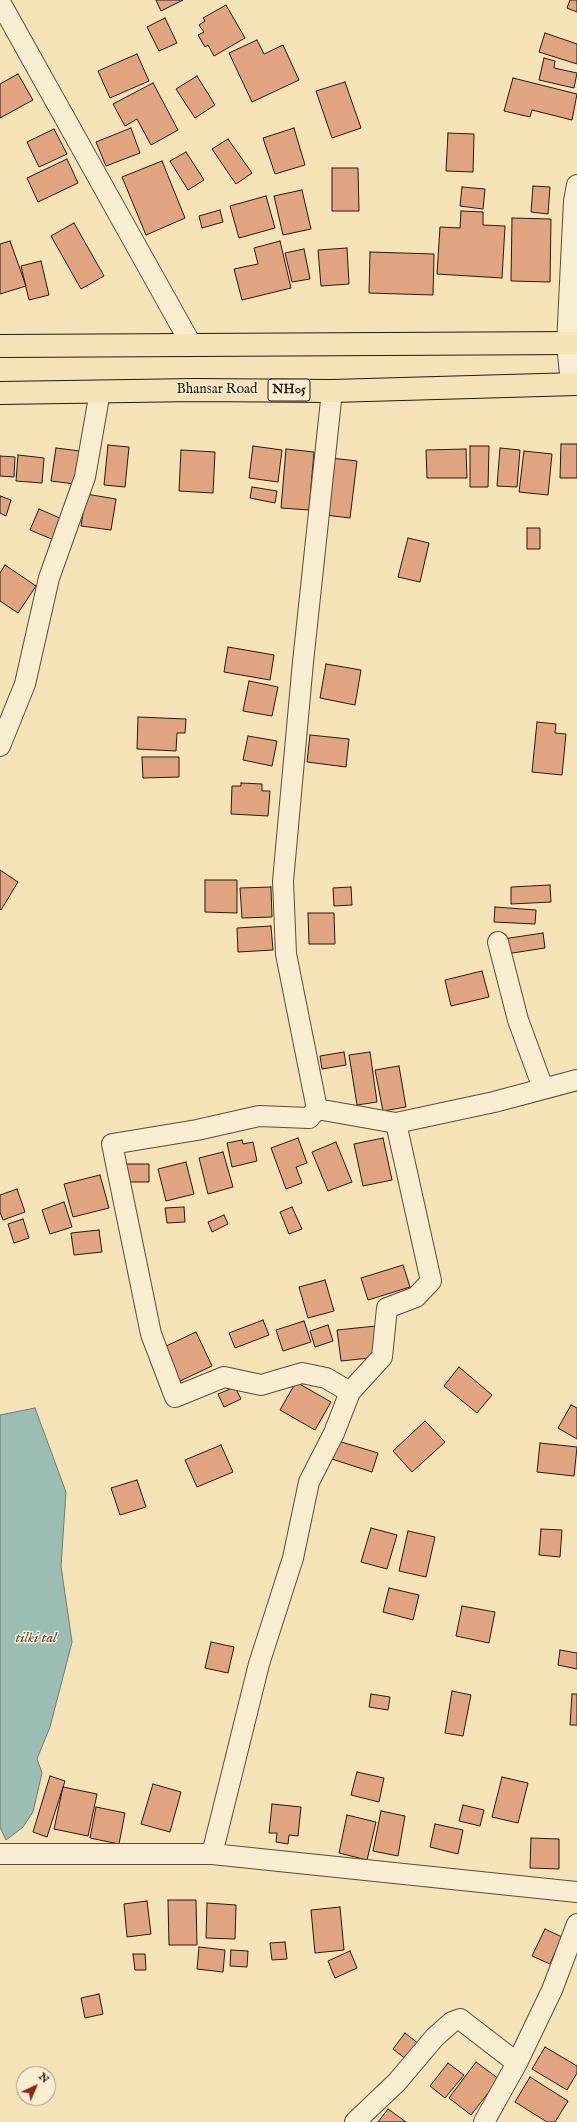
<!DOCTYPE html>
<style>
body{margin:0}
#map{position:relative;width:577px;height:2122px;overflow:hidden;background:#f4e3b7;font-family:"IM FELL English",serif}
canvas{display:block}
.north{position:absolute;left:16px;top:2066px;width:40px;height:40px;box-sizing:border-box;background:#f8edd0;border:1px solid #a59884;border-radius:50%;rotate:44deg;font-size:11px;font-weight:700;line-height:16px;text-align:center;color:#281913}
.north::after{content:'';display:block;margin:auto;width:14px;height:18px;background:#8f2418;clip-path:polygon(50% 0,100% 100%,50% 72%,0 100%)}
</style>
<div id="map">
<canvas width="577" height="2122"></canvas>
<div class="north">N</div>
</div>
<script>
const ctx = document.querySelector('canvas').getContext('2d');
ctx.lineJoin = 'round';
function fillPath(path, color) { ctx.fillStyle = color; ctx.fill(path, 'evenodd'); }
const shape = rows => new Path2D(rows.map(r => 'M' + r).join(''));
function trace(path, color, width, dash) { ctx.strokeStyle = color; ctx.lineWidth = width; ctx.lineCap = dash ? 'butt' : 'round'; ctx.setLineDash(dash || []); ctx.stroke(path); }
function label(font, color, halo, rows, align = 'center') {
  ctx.font = font + ' "IM FELL English",serif'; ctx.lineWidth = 3; ctx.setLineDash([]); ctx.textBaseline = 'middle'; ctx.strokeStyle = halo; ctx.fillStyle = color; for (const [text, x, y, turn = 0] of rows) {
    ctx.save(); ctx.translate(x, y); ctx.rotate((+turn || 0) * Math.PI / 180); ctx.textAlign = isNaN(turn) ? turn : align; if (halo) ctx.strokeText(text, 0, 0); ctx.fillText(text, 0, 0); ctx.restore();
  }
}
const water = shape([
 [35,1408,66,1492,61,1566,72,1642,50,1727,37,1759,42,1773,33,1812,23,1827,6,1840,0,1827,0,1415,35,1408]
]);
const building = shape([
 [156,0,183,0,161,11,156,0],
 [570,0,577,0,577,12,567,8,570,0],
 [226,5,245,38,214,56,208,45,205,47,198,35,204,32,199,25,205,21,203,18,226,5],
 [165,18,177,43,159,51,147,27,165,18],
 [545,33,577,44,577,64,539,52,545,33],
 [257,40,264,54,283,45,299,80,252,102,229,53,257,40],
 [137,54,149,81,110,98,98,71,137,54],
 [544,58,555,61,554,68,577,73,574,88,539,80,544,58],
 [18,74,33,100,0,118,0,84,18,74],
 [197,76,215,105,195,118,176,89,197,76],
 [513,78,577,94,572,120,532,110,530,117,504,111,513,78],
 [345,82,361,128,332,138,316,91,345,82],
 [153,83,178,130,151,145,137,119,125,126,113,104,153,83],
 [131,128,140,153,106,166,96,142,131,128],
 [294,128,305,165,275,174,263,138,294,128],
 [54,129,67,154,39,167,27,142,54,129],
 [448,133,474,134,473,172,446,171,448,133],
 [228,139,252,173,236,184,212,149,228,139],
 [186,152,204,180,188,190,170,161,186,152],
 [67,159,78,183,38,202,27,178,67,159],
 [162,161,185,218,146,235,122,177,162,161],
 [332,168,358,168,359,211,332,211,332,168],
 [533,186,550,187,548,214,531,212,533,186],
 [462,187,485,189,483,209,460,206,462,187],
 [302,190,311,229,283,235,274,196,302,190],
 [266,196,275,228,239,238,230,206,266,196],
 [220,210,223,222,202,228,199,216,220,210],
 [461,211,483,212,483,225,505,226,502,278,437,274,440,227,460,228,461,211],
 [512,218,551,219,550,282,511,281,512,218],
 [74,223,104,276,81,289,51,236,74,223],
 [10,241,26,286,0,294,0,244,10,241],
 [280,241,291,288,242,300,234,269,258,264,254,248,280,241],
 [347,248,349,284,321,286,318,250,347,248],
 [304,249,310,279,292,282,285,253,304,249],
 [370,252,434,254,433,295,369,293,370,252],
 [41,261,49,295,29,300,21,266,41,261],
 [561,444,577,444,577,478,560,478,561,444],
 [108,445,129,447,125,487,104,485,108,445],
 [253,446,282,450,278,482,249,478,253,446],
 [470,446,489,446,488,487,470,487,470,446],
 [56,448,80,451,75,484,51,481,56,448],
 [500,448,520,450,517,487,497,486,500,448],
 [286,449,314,452,309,510,281,508,286,449],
 [466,449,467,478,427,478,426,450,466,449],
 [181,450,215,452,213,493,179,491,181,450],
 [524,451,552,454,548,495,519,492,524,451],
 [18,455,44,458,42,483,16,481,18,455],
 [0,456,15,457,14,477,0,476,0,456],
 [331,458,357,461,350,518,325,515,331,458],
 [252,487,277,491,275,503,250,498,252,487],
 [86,494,116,499,111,530,81,526,86,494],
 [0,496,11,500,6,516,0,513,0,496],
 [39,509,62,519,54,540,30,530,39,509],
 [527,528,540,528,540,549,527,549,527,528],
 [408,538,429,543,420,582,398,577,408,538],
 [5,565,36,586,18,613,0,601,0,573,5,565],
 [228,647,274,655,270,680,224,672,228,647],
 [326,664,361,670,355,705,320,698,326,664],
 [249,681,278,687,272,716,243,711,249,681],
 [138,717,186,719,185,733,177,733,176,751,137,749,138,717],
 [537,722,556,724,555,733,566,734,562,775,532,772,537,722],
 [310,735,349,739,346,767,307,762,310,735],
 [248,736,277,741,272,766,243,760,248,736],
 [142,757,179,757,179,777,143,778,142,757],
 [241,783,262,784,262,791,270,791,268,816,231,814,232,786,241,786,241,783],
 [0,870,18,882,1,910,0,909,0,870],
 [205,880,237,880,237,913,205,912,205,880],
 [550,885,551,902,511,904,511,887,550,885],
 [271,887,272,917,242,918,240,888,271,887],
 [351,887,352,905,334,906,333,888,351,887],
 [495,907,536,910,535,924,494,922,495,907],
 [308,913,334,913,335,944,309,944,308,913],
 [271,926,273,950,238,952,237,928,271,926],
 [543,933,545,948,506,954,503,939,543,933],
 [482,971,489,997,451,1006,445,980,482,971],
 [344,1052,346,1065,322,1069,320,1056,344,1052],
 [370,1052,377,1102,357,1105,349,1055,370,1052],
 [399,1066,406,1107,383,1111,375,1070,399,1066],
 [298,1138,307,1163,296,1167,302,1183,286,1189,271,1148,298,1138],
 [383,1138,392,1180,363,1186,354,1144,383,1138],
 [242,1140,243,1144,253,1142,257,1161,232,1167,227,1143,242,1140],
 [336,1142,352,1182,328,1191,312,1152,336,1142],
 [223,1152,233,1187,208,1194,199,1158,223,1152],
 [186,1162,194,1194,166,1201,158,1169,186,1162],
 [122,1164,149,1164,149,1182,123,1182,122,1164],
 [100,1175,109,1208,73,1217,64,1184,100,1175],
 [17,1189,25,1212,3,1220,0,1212,0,1195,17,1189],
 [64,1202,72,1227,50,1234,42,1210,64,1202],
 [184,1207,185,1222,167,1223,165,1208,184,1207],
 [292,1207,302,1229,289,1234,280,1212,292,1207],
 [224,1215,228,1224,212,1232,208,1222,224,1215],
 [23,1219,29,1238,14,1243,8,1224,23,1219],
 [99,1230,102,1252,74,1255,71,1233,99,1230],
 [403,1265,410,1287,368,1300,361,1278,403,1265],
 [325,1280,334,1311,308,1318,299,1287,325,1280],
 [263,1320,269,1335,235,1348,229,1333,263,1320],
 [304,1321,311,1342,283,1351,276,1330,304,1321],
 [328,1325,333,1341,315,1347,310,1331,328,1325],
 [376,1326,379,1357,341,1361,337,1330,376,1326],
 [196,1332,212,1366,180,1381,164,1347,196,1332],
 [459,1367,492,1395,477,1413,444,1386,459,1367],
 [296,1382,331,1402,315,1430,280,1410,296,1382],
 [235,1387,241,1399,224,1407,218,1394,235,1387],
 [571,1405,577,1408,577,1439,558,1428,571,1405],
 [425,1421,445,1442,412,1472,393,1451,425,1421],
 [338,1441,378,1453,372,1472,332,1459,338,1441],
 [540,1443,577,1447,574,1476,537,1472,540,1443],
 [221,1445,233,1472,197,1487,185,1460,221,1445],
 [137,1480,146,1507,120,1515,111,1488,137,1480],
 [371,1528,397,1535,387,1569,361,1562,371,1528],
 [541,1529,562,1530,560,1557,539,1555,541,1529],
 [408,1531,435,1537,426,1577,399,1571,408,1531],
 [389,1588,419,1595,413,1620,383,1612,389,1588],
 [462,1606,495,1612,489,1643,456,1636,462,1606],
 [211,1642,234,1647,228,1673,205,1668,211,1642],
 [560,1650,577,1653,577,1669,558,1665,560,1650],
 [452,1691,471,1695,463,1736,445,1733,452,1691],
 [371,1694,390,1697,388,1710,369,1707,371,1694],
 [572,1694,577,1694,577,1725,570,1725,572,1694],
 [357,1772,384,1778,379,1802,351,1795,357,1772],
 [50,1776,65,1781,47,1837,33,1832,50,1776],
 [502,1777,528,1783,518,1823,492,1817,502,1777],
 [153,1784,181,1792,170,1832,141,1824,153,1784],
 [63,1787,97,1794,88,1836,54,1829,63,1787],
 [272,1804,301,1807,298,1836,289,1835,288,1844,276,1842,277,1833,269,1833,272,1804],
 [463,1805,484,1810,480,1826,459,1821,463,1805],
 [96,1807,125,1813,119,1844,90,1838,96,1807],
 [381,1811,405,1816,398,1856,373,1851,381,1811],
 [347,1815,376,1822,367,1860,339,1853,347,1815],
 [435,1824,463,1830,458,1854,430,1847,435,1824],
 [531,1838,559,1839,559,1869,530,1868,531,1838],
 [168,1900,196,1900,197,1945,169,1945,168,1900],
 [147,1901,151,1934,127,1937,124,1904,147,1901],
 [207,1903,236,1905,235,1939,206,1938,207,1903],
 [340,1907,344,1950,315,1953,311,1910,340,1907],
 [545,1929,562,1937,550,1964,532,1956,545,1929],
 [285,1942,287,1959,272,1960,270,1943,285,1942],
 [199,1947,225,1950,223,1972,197,1969,199,1947],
 [231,1950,248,1951,247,1967,230,1966,231,1950],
 [350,1951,357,1968,335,1978,328,1961,350,1951],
 [133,1954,145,1954,146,1970,135,1970,133,1954],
 [99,1994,103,2014,85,2018,81,1998,99,1994],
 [405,2033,419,2044,407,2060,393,2049,405,2033],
 [545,2047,577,2066,577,2073,567,2090,532,2069,545,2047],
 [476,2062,499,2079,471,2115,449,2098,476,2062],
 [448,2063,464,2075,445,2098,430,2086,448,2063],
 [530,2077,568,2101,555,2122,547,2122,515,2102,530,2077],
 [388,2109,406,2122,378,2122,388,2109]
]);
const minor = shape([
 [0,2,191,344],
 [571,384,567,344,574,201,577,185],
 [332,391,303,662,283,881,286,954,317,1109,396,1123,494,1102,577,1080],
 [0,746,25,684,49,578,85,477,100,391],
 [498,942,518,1020,543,1088],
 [317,1109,309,1118,259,1116,197,1130,112,1144,151,1334,175,1397,224,1377,261,1385,302,1373,326,1378,350,1392],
 [0,1854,212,1854,577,1892],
 [212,1854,259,1664,293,1558,309,1482,334,1433,350,1392,382,1357,387,1308,416,1297,431,1281,396,1123],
 [355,2122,397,2082,435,2037,452,2022,460,2019,517,2063],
 [484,2122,517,2063,552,1990,577,1924]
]);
const trunk = shape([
 [0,346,577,343],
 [0,393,195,390,332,391,577,384]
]);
const shields = [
 [289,390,42]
];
const shieldNames = [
 ["NH05",289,390]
];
const streetNames = [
 ["Bhansar Road",217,390]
];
const waterNames = [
 ["tilki tal",36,1639]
];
fillPath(water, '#9cbdb3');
trace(water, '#6e7b73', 1);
fillPath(building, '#e0a481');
trace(building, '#281913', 1);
trace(minor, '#5b4c3c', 22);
trace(trunk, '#281913', 24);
trace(minor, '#f8edd0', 20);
trace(trunk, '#f4e3b7', 22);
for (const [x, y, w] of shields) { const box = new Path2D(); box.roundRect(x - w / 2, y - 11, w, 22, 3); ctx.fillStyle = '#f8edd0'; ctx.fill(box); trace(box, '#281913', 1); }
label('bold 13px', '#281913', null, shieldNames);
label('14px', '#281913', '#f8edd0', streetNames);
label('italic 15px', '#51524b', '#f8edd0', waterNames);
</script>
